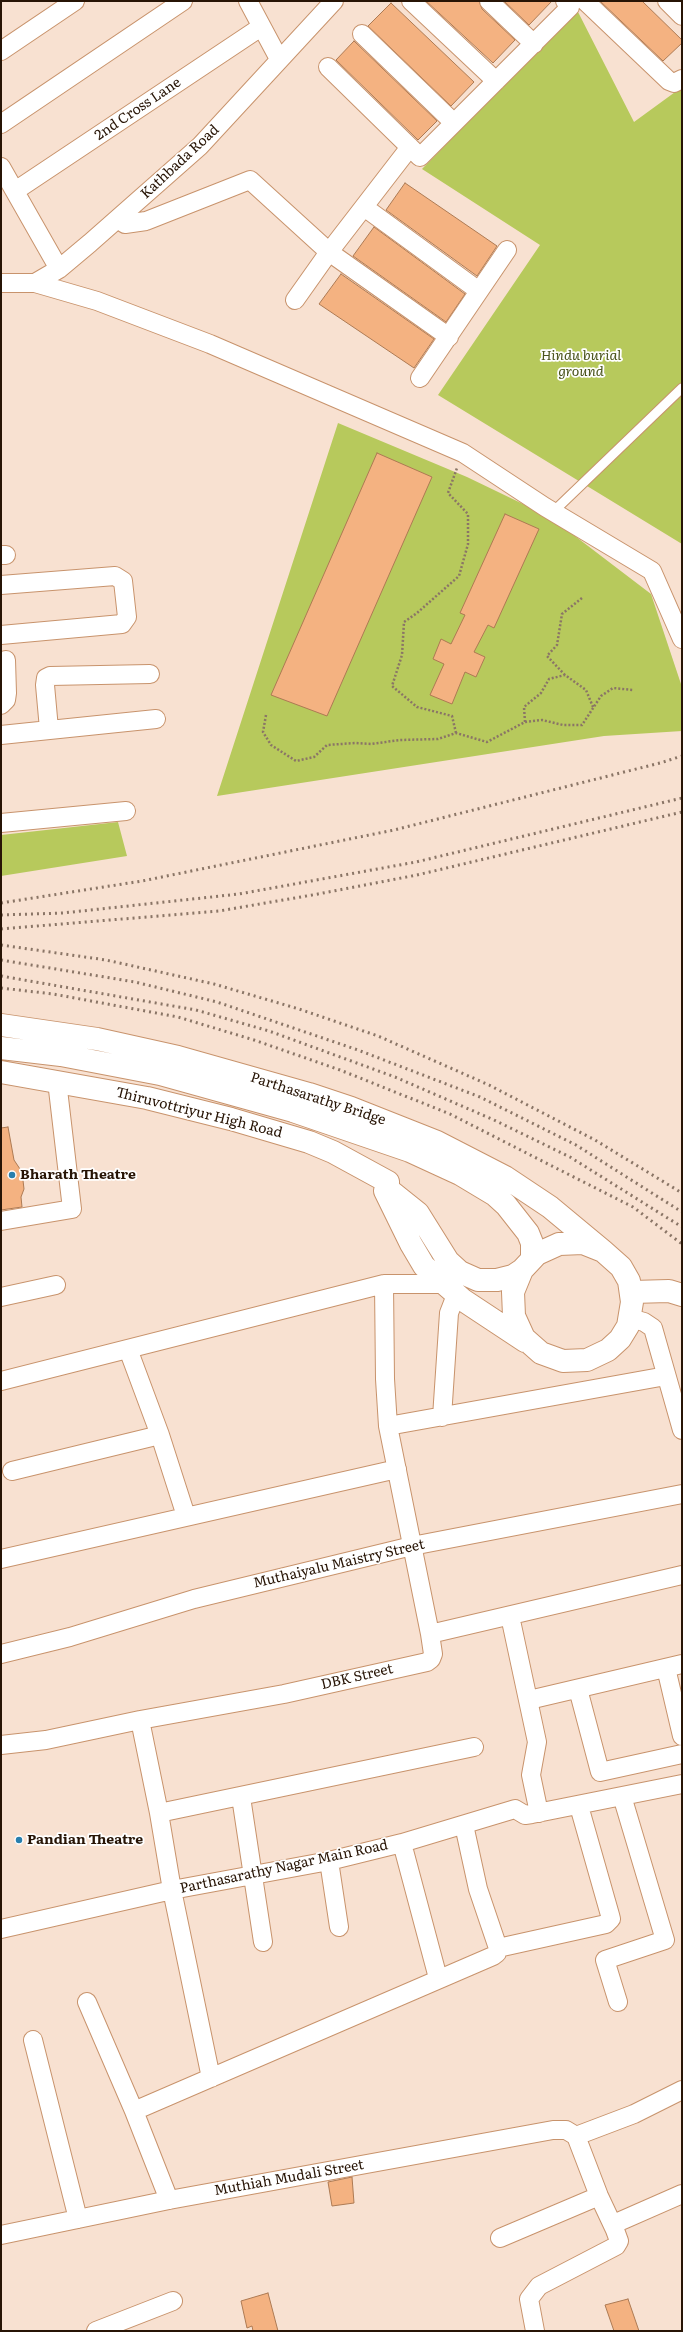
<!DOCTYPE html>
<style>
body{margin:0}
#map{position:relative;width:683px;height:2332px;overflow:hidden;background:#f8e1d1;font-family:Literata,serif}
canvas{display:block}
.frame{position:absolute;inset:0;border:2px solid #271405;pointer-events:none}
</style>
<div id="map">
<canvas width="683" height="2332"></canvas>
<div class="frame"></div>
</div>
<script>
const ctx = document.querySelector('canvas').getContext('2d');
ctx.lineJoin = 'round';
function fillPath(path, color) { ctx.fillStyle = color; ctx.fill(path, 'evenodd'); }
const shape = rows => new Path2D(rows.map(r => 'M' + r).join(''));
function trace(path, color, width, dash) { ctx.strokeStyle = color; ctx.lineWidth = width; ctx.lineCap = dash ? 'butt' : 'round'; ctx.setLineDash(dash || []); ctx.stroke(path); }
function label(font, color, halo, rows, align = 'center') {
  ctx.font = font + ' Literata,serif'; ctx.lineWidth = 3.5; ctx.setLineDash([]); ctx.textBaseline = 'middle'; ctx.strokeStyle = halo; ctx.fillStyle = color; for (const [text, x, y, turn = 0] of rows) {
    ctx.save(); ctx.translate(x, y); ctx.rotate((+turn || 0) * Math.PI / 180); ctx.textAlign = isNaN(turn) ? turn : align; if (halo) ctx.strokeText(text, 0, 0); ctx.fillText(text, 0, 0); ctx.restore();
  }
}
const green = shape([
 [577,10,634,122,682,87,682,544,438,395,540,245,422,169],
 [338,423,467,477,550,517,651,594,682,687,682,731,604,736,217,796],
 [118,822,127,856,1,876,1,835]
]);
const building = shape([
 [426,1,479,1,482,9,515,40,493,63,426,1],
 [504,1,552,1,529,25,504,1],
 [600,1,642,1,682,40,682,43,663,61,600,1],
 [391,3,474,82,451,106,368,26,391,3],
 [354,41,437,121,418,140,336,60,354,41],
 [405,183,497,246,477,276,386,210,405,183],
 [374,227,465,294,446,322,353,256,374,227],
 [341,274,434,339,414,368,319,304,341,274],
 [377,453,432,477,327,716,271,695,377,453],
 [505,514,539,529,494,628,488,625,474,652,485,657,476,677,465,672,452,704,430,695,444,664,433,659,441,639,451,644,465,615,460,613,505,514],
 [8,1127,14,1160,22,1172,24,1189,21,1197,22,1207,1,1210,1,1128,8,1127],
 [352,2177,354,2203,332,2206,328,2182,352,2177],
 [268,2293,278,2331,253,2331,252,2326,247,2328,241,2301,268,2293],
 [628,2299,639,2331,614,2331,605,2305,628,2299]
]);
const path = shape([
 [565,675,547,656,557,645,562,614,582,598],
 [266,715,263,732,271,745,296,761,314,757,327,745,355,743,371,744,400,740,438,739,456,733,487,742,525,722,542,720,563,725,582,725,601,696,613,688,633,690],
 [525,722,524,707,541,693,549,679,565,675,586,690,593,707],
 [456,733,452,716,417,707,392,686,402,655,404,622,417,613,459,576,468,544,468,514,448,493,457,468]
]);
const lane = shape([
 [553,512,682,388]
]);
const street = shape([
 [248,1,279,59],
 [411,1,496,81],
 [489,1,534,44],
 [585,1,669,81,674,83,682,79],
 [667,1,682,16],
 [362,34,453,122],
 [1,51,75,1],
 [328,67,420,157,570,7,565,1],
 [1,124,183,1],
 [1,167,59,269],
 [15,191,261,27],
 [364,207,479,291],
 [118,219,125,224,146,221,250,180,329,252,449,337],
 [1,283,35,283,59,269,90,243,200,146,334,1],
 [35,283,97,301,210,344,463,453,545,507,652,571,682,639],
 [295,300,329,252,410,147],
 [420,378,507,250],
 [1,555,6,555],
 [1,585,115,576,123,581,127,617,122,624,1,635],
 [1,705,6,700,7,693,6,660],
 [49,729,45,685,46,678,50,676,150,674],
 [1,735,156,719],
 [1,823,126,811],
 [1,1221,72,1209,57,1081],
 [384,1284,385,1379,388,1426,430,1634],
 [1,1297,56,1285],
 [630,1318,644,1322,653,1328,682,1430],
 [128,1349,160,1435,186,1516],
 [1,1381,384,1284,442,1284],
 [442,1417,449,1313,456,1295],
 [388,1426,666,1376],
 [12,1471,160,1435],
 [1,1559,397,1469],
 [510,1616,537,1742,531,1775,539,1813],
 [1,1654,70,1637,194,1599,412,1546,682,1494],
 [666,1668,682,1736],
 [578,1689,600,1772,682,1754],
 [529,1700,682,1664],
 [140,1720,159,1813,172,1890,211,2078],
 [1,1745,46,1740,140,1720,284,1694,427,1662,431,1659,433,1654,430,1634,682,1575],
 [241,1797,263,1942],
 [159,1813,474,1747],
 [464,1825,478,1889,498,1948],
 [402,1843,438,1978],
 [329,1861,339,1927],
 [1,1929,172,1890,329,1861,402,1843,515,1809,525,1815,532,1814,682,1784],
 [87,2002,134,2111,169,2200],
 [618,2002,605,1960,665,1940,622,1796],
 [33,2040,78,2219],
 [134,2111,493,1956,497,1953,498,1948,606,1924,611,1919,610,1915,579,1806],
 [576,2136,634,2114,682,2090],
 [576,2136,599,2196,615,2230],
 [1,2235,169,2200,553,2130,566,2130,576,2136],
 [500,2238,599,2196],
 [96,2331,173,2301],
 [535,2331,529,2299,539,2286,616,2246,619,2241,615,2230,616,2223,682,2194]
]);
const secondary = shape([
 [1,1025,97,1039,178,1057,309,1094,351,1108,437,1142,505,1177,550,1207,603,1251],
 [1,1048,61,1055,160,1074,293,1111,410,1151,460,1174,495,1195,506,1205,528,1233,532,1243,532,1258],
 [1,1072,147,1098,231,1119,309,1142,333,1152,388,1182],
 [388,1182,388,1189,418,1213,448,1261,460,1272,478,1280,497,1280,513,1276,522,1270,537,1254,559,1244,583,1243,603,1251,621,1267,629,1281,632,1302,628,1326,620,1339,608,1350,587,1360,563,1361,541,1353,524,1338,514,1316,513,1292,522,1270],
 [386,1187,385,1191,411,1244,424,1266,463,1300,525,1341],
 [632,1292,669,1291,682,1295]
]);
const rail = shape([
 [1,903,142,881,394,830,660,763,682,756],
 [1,915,63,913,239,894,416,862,682,798],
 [1,929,219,911,318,894,417,875,682,812],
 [1,945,106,960,214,984,299,1009,378,1036,489,1085,595,1140,682,1193],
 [1,960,135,982,217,1002,358,1050,480,1097,576,1145,682,1212],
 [1,976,196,1010,269,1031,395,1077,494,1120,570,1157,682,1227],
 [1,988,53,994,178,1017,254,1040,340,1070,450,1114,548,1164,633,1207,682,1244]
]);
const markers = [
 [12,1175,4,"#287fae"],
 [19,1840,4,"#287fae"]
];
const streetNames = [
 ["2nd Cross Lane",138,109,-34],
 ["Kathbada Road",180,162,-43],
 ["Parthasarathy Bridge",318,1099,18],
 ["Thiruvottriyur High Road",199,1113,14],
 ["Muthaiyalu Maistry Street",339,1564,-13],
 ["DBK Street",357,1677,-13],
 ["Parthasarathy Nagar Main Road",284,1867,-12],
 ["Muthiah Mudali Street",289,2178,-10]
];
const parkNames = [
 ["Hindu burial",581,356],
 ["ground",581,372]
];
const poiNames = [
 ["Bharath Theatre",20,1175],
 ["Pandian Theatre",27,1840]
];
fillPath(green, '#b7c95c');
fillPath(building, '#f4b281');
trace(building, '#ad7a53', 1);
trace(lane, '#c8936c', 11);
trace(street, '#c8936c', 20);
trace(secondary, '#c8936c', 24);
trace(path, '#8a7566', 2.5, [2, 2]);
trace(lane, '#fff', 9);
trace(street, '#fff', 18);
trace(secondary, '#fff', 22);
trace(rail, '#8a7566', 3, [2, 4]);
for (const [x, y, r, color] of markers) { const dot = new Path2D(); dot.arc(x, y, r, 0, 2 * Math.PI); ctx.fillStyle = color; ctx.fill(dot); trace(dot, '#fff', 1.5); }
label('14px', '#271405', '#fff', streetNames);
label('italic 14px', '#4b541c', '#fff', parkNames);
label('bold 14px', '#271405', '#fff', poiNames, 'left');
</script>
